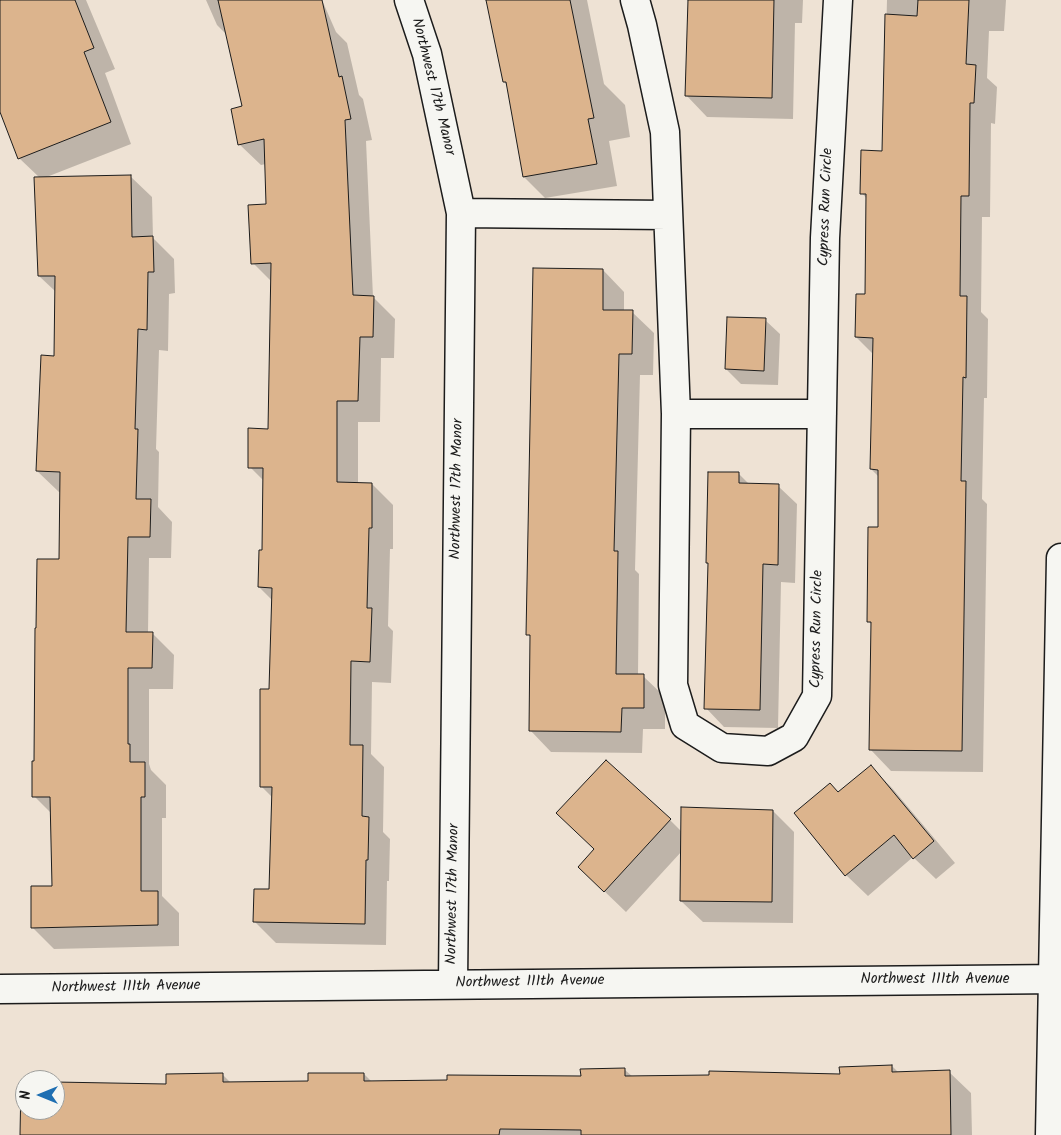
<!DOCTYPE html>
<style>
body{margin:0}
#map{position:relative;width:1061px;height:1135px;overflow:hidden;background:#eee2d4;font-family:Kalam,sans-serif}
canvas{display:block}
.north{position:absolute;left:15px;top:1070px;width:50px;height:50px;box-sizing:border-box;background:#f6f6f2;border:1px solid #9f9f9c;border-radius:50%;rotate:270deg;font-size:14px;font-weight:700;line-height:20px;text-align:center;color:#1c1c1c}
.north::after{content:'';display:block;margin:auto;width:18px;height:22px;background:#1f6fb2;clip-path:polygon(50% 0,100% 100%,50% 72%,0 100%)}
</style>
<div id="map">
<canvas width="1061" height="1135"></canvas>
<div class="north">N</div>
</div>
<script>
const ctx = document.querySelector('canvas').getContext('2d');
ctx.lineJoin = 'round';
function fillPath(path, color) { ctx.fillStyle = color; ctx.fill(path, 'evenodd'); }
const shape = rows => new Path2D(rows.map(r => 'M' + r).join(''));
function trace(path, color, width, dash) { ctx.strokeStyle = color; ctx.lineWidth = width; ctx.lineCap = dash ? 'butt' : 'round'; ctx.setLineDash(dash || []); ctx.stroke(path); }
function label(font, color, halo, rows, align = 'center') {
  ctx.font = font + ' Kalam,sans-serif'; ctx.lineWidth = 4; ctx.setLineDash([]); ctx.textBaseline = 'middle'; ctx.strokeStyle = halo; ctx.fillStyle = color; for (const [text, x, y, turn = 0] of rows) {
    ctx.save(); ctx.translate(x, y); ctx.rotate((+turn || 0) * Math.PI / 180); ctx.textAlign = isNaN(turn) ? turn : align; if (halo) ctx.strokeText(text, 0, 0); ctx.fillText(text, 0, 0); ctx.restore();
  }
}
const shadow = shape([
 [0,0,86,0,115,69,105,73,131,144,44,178,130,176,152,197,153,238,174,259,175,293,169,294,168,351,159,350,156,449,159,452,158,507,172,522,171,558,149,558,148,633,152,633,174,655,173,689,149,689,149,764,151,770,166,785,166,818,162,818,162,896,179,913,179,946,54,949,32,927,53,888,52,814,34,796,35,762,61,560,61,492,59,492,37,471,55,357,56,292,39,276,40,178,19,158,0,108],
 [206,0,322,0,336,32,347,43,359,95,363,99,372,140,366,141,373,297,395,319,394,358,381,358,380,422,358,422,358,484,372,484,393,505,393,549,390,549,388,626,393,631,391,683,372,682,371,754,384,767,383,832,390,839,389,881,387,881,386,945,276,943,254,921,270,890,273,798,261,786,270,691,273,601,259,587,263,551,264,481,250,467,269,430,272,282,253,263,268,205,266,164,261,165,239,144,243,107,227,35,217,25],
 [487,0,587,0,604,84,625,105,630,137,609,141,617,186,545,198,524,177,508,86,504,82],
 [697,0,803,0,802,23,795,23,793,119,707,117,686,95],
 [887,0,1006,0,1004,31,989,31,987,78,997,87,995,124,991,123,990,217,982,217,981,312,988,319,987,398,984,398,982,499,987,504,983,772,891,771,870,749,872,625,868,621,879,528,879,477,871,469,874,355,856,337,866,296,867,199,862,193,883,152],
 [603,270,624,292,624,312,632,312,654,333,653,375,640,375,635,570,639,574,638,675,643,676,665,697,665,729,643,729,642,753,551,752,530,730,531,638,528,634],
 [765,320,780,334,778,385,741,384,726,369],
 [739,474,750,485,778,486,797,504,795,583,781,582,778,728,724,727,706,708,709,565,707,563],
 [871,767,892,788,955,863,936,879,913,857,868,896,846,875,839,793],
 [773,811,794,832,793,923,703,922,681,901,682,851,626,912,601,888,670,820,682,832],
 [892,1066,899,1073,949,1072,971,1093,972,1135,21,1135,25,1083,25,1110,55,1110,55,1084,167,1086,222,1074,231,1083,309,1083,364,1074,372,1082,582,1077,625,1070,633,1077,841,1075]
]);
const building = shape([
 [0,0,75,0,94,48,84,52,111,122,18,159,0,112,0,0],
 [218,0,322,0,339,77,342,76,351,119,345,120,353,295,374,296,373,337,360,337,358,401,337,401,337,482,372,483,372,528,369,528,367,608,372,608,370,662,351,661,350,745,363,745,362,816,369,817,368,860,366,860,365,924,253,922,254,889,269,889,272,787,260,787,260,689,269,689,272,588,258,587,259,550,262,550,263,468,248,468,248,428,268,429,271,263,251,264,248,205,266,204,264,139,238,145,231,109,242,106,218,0],
 [486,0,570,0,594,118,588,119,597,164,523,177,506,82,503,82,486,0],
 [688,0,774,0,772,98,685,96,688,0],
 [918,0,969,0,966,64,976,65,974,103,970,103,969,196,961,196,960,296,967,296,966,378,963,377,961,481,966,481,962,751,869,750,871,622,867,622,868,527,878,527,878,470,870,469,873,338,855,337,856,294,865,294,866,194,860,194,861,150,882,151,885,14,917,16,918,0],
 [131,175,132,237,153,236,154,272,148,272,147,330,138,329,135,429,138,429,136,499,151,499,150,537,128,537,126,632,153,632,152,668,128,668,128,744,130,744,130,762,145,762,145,797,141,797,141,891,158,891,158,925,31,928,31,886,52,886,50,797,32,797,32,761,34,761,35,628,36,628,37,559,59,559,60,472,36,471,41,355,54,356,55,276,38,276,34,177,131,175],
 [533,268,603,269,603,310,633,310,632,354,619,354,614,551,618,551,616,674,644,674,644,708,622,708,621,732,529,731,530,635,526,635,533,268],
 [727,317,766,318,764,371,725,369,727,317],
 [708,472,739,472,739,483,779,484,778,565,763,564,760,710,704,709,708,563,706,563,708,472],
 [606,760,671,819,604,892,578,867,594,849,556,813,606,760],
 [871,765,934,841,913,859,894,835,845,876,794,813,830,783,838,792,871,765],
 [681,807,773,810,772,902,680,901,681,807],
 [892,1065,892,1072,950,1070,951,1135,581,1135,581,1130,500,1129,499,1135,20,1135,21,1082,25,1082,25,1110,55,1110,55,1082,166,1084,166,1074,223,1073,223,1082,308,1081,308,1073,364,1073,364,1081,447,1080,447,1075,581,1076,580,1069,625,1068,625,1076,709,1075,709,1071,840,1074,839,1067,892,1065]
]);
const minor = shape([
 [409,0,427,54,461,213,453,984],
 [635,0,642,25,665,132,676,414,673,685,685,725,722,748,768,751,794,737,817,696,825,238,838,0],
 [461,213,667,215],
 [676,414,822,414],
 [0,989,1061,979],
 [1050,1135,1061,558]
]);
const streetNames = [
 ["Northwest 17th Manor",432,87,76],
 ["Cypress Run Circle",827,207,-88],
 ["Northwest 17th Manor",458,489,-89],
 ["Cypress Run Circle",818,629,-89],
 ["Northwest 17th Manor",454,894,-89],
 ["Northwest 111th Avenue",935,980],
 ["Northwest 111th Avenue",530,983,-1],
 ["Northwest 111th Avenue",126,988,-1]
];
fillPath(shadow, '#0003');
fillPath(building, '#dcb48d');
trace(building, '#1c1c1c', 1);
trace(minor, '#1c1c1c', 31);
trace(minor, '#f6f6f2', 28);
label('15px', '#1c1c1c', '#f6f6f2', streetNames);
</script>
